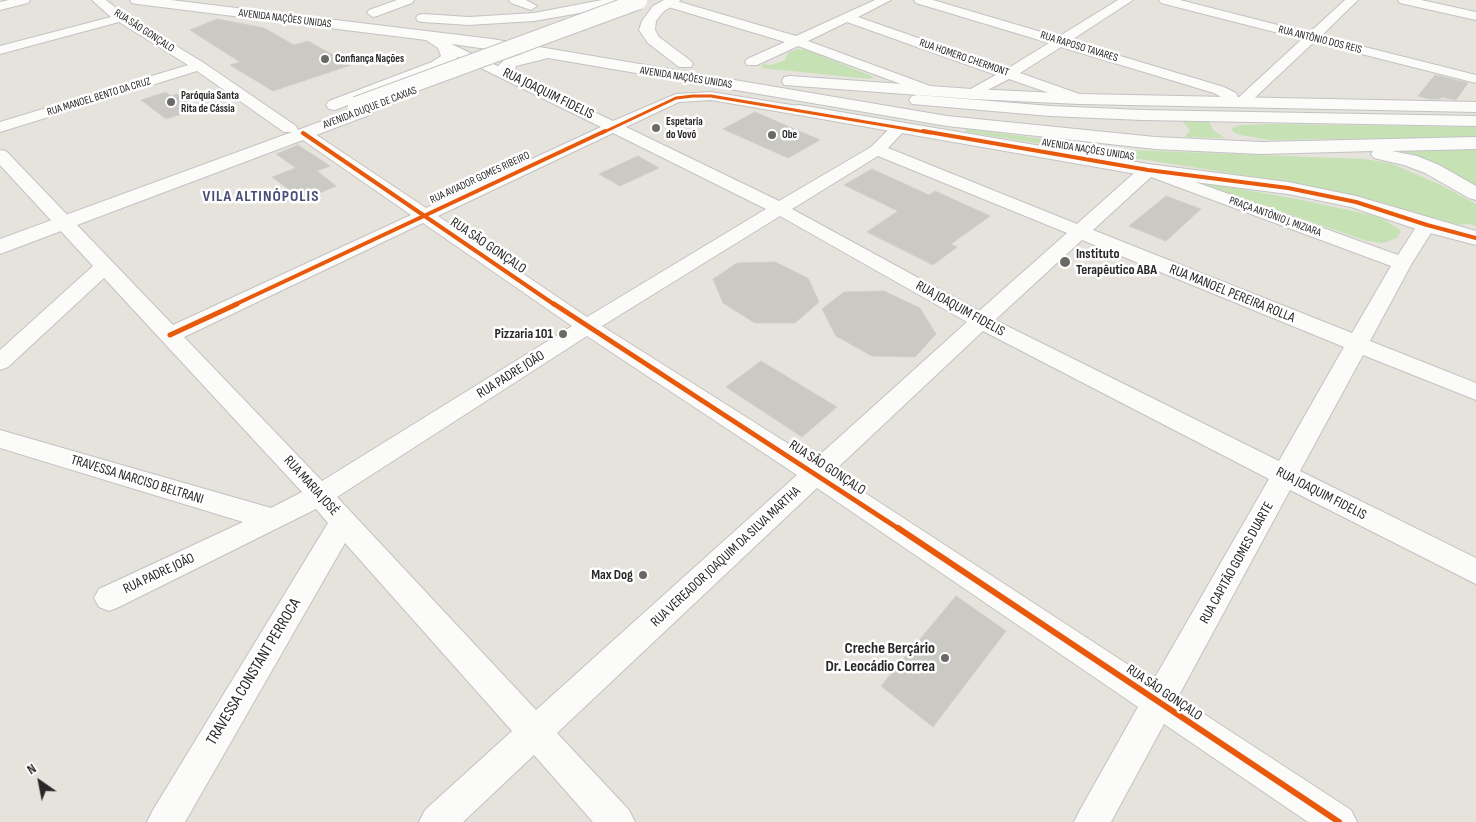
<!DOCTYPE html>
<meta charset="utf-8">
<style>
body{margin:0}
#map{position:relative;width:1476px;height:822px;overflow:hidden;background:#e6e3dd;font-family:"Sofia Sans Condensed",sans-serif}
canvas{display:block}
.north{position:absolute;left:15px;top:757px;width:50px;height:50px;-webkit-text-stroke:4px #fff;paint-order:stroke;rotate:327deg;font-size:14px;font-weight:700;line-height:20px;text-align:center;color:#282828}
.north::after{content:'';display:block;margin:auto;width:18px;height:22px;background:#282828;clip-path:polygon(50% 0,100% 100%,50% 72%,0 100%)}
</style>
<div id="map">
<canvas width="1476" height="822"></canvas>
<div class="north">N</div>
</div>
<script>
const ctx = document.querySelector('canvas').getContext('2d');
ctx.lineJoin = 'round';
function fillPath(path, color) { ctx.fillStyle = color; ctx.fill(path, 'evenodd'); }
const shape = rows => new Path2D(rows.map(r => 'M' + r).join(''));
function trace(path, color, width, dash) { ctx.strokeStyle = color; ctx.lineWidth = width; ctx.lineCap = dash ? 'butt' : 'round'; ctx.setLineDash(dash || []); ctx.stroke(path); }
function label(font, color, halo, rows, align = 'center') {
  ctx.font = font + ' "Sofia Sans Condensed",sans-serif'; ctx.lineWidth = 5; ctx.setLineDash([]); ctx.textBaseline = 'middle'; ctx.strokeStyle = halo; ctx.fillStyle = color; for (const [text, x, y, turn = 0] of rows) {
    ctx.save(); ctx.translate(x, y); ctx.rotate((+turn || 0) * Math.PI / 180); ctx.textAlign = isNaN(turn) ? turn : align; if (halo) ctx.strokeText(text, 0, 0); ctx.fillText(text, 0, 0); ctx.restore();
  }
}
const green = shape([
 [797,49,807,50,874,77,870,79,761,68,763,64,771,65,785,60,788,53],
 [1180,119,1208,119,1213,130,1225,138,1185,137,1190,130],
 [1274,124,1476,127,1476,137,1270,140,1240,135,1233,132,1232,128,1240,125],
 [966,129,1131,150,1364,159,1390,163,1441,185,1476,204,1476,226,1469,224,1452,225,1409,212,1294,183,966,132],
 [1476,148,1476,187,1396,150],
 [1208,183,1302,200,1375,216,1385,220,1401,231,1397,238,1383,243,1367,241,1207,186]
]);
const building = shape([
 [217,19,264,28,294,45,308,41,351,65,273,91,230,65,240,62,190,30,217,19],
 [1435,75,1468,83,1456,100,1441,97,1440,99,1429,99,1418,96,1435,75],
 [166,92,171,96,177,94,196,109,166,119,141,100,166,92],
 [755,112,820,140,788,158,723,129,755,112],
 [298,145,330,166,317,171,336,186,303,200,272,177,296,168,276,154,298,145],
 [638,156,659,168,620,186,599,174,638,156],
 [872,169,929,195,935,191,990,216,951,244,957,247,933,265,867,232,898,211,844,185,872,169],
 [1166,196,1201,209,1166,241,1129,226,1166,196],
 [775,262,808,278,819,302,795,323,755,323,723,303,713,279,737,263,775,262],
 [884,291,920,308,936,334,915,357,872,356,836,336,822,309,844,292,884,291],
 [761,361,837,407,802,437,726,387,761,361],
 [956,596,1006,631,933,727,881,686,956,596]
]);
const minor = shape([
 [9,0,30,0,28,3,0,10,0,2,9,0],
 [92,0,106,0,125,15,204,63,296,126,298,130,309,130,426,208,601,127,440,48,438,45,445,41,613,121,676,94,711,92,804,107,807,110,804,113,799,115,711,100,679,102,626,127,779,201,871,147,892,126,898,124,904,126,906,129,888,148,1077,224,1142,166,1148,165,1398,255,1420,221,1427,219,1434,221,1436,225,1412,263,1370,341,1476,383,1476,400,1363,355,1300,471,1476,558,1476,584,1290,490,1178,697,1351,810,1357,822,1308,822,1164,724,1111,822,1074,822,1080,810,1138,707,817,488,557,733,629,810,635,822,593,822,534,755,463,822,419,822,425,810,512,731,345,543,185,822,147,822,153,810,328,523,316,509,119,607,109,611,99,607,94,598,99,589,243,522,0,448,0,430,271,508,302,492,104,278,8,367,0,370,0,350,93,266,0,165,0,150,6,151,173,325,411,215,297,136,295,132,284,132,197,71,0,132,0,122,188,65,119,22,0,54,0,46,111,17,92,0],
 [613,133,766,209,587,317,438,216,613,133],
 [878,156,1067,233,979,311,792,209,878,156],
 [1151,177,1391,266,1352,333,1093,230,1151,177],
 [780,216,967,322,814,460,602,326,780,216],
 [423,223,572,326,322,481,184,337,423,223],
 [1082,240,1344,347,1279,461,995,320,1082,240],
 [983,331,1269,479,1153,681,833,472,983,331],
 [587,336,797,475,536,710,337,497,587,336],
 [397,0,414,0,412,3,377,16,373,17,367,13,369,10,397,0],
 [509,0,526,0,537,6,531,10,511,3,509,0],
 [665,0,673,0,796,36,875,0,891,0,858,17,1007,69,1049,43,916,3,914,0,933,0,1058,37,1118,0,1133,0,1070,41,1224,87,1236,93,1238,98,1302,39,1161,3,1159,0,1180,0,1309,33,1345,0,1358,0,1321,36,1476,75,1476,83,1314,42,1247,105,1242,107,1236,103,1229,107,1224,105,1221,102,1223,98,1214,93,1061,47,1020,73,1085,96,1087,99,1085,102,1075,102,1009,79,972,98,967,97,965,94,967,91,996,75,847,22,808,41,933,87,935,90,933,93,928,94,798,46,757,65,747,65,745,62,747,59,785,42,665,6,663,3,665,0],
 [1398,0,1421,0,1476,12,1476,20,1400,3,1398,0]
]);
const tertiary = shape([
 [790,76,972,89,1080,94,1476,102,1476,112,1080,104,972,99,784,85,782,81,784,77,790,76],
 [799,105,1148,164,1288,182,1356,196,1476,231,1476,245,1419,230,1351,207,1288,194,1148,176,793,114,790,110,793,106,799,105]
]);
const secondary = shape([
 [130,0,171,0,492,39,947,116,1155,137,1261,142,1476,137,1476,149,1392,151,1417,156,1439,165,1476,186,1476,200,1469,198,1425,173,1404,165,1374,158,1371,154,1373,151,1261,154,1155,149,947,126,548,58,516,66,513,78,507,79,501,78,498,66,504,60,522,54,452,44,458,57,444,68,335,110,329,109,326,105,329,101,432,62,441,56,438,48,426,40,137,4,132,3,130,0],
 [602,0,624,0,622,3,597,10,534,21,469,25,423,22,418,21,416,18,418,15,423,14,469,17,534,13,602,0],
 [664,0,681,0,663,12,656,21,655,30,659,37,691,61,693,64,691,67,679,67,648,43,639,30,642,21,653,6,664,0],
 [918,95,1050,106,1142,110,1476,116,1476,126,1142,120,1050,116,912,104,909,100,912,96,918,95],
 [366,105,372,106,375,110,372,114,0,254,0,239,366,105]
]);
const secondaryBridge = shape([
 [356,105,639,1]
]);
const cyclewayFar3 = shape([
 [602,133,676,98,693,96,711,96,931,133]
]);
const cyclewayFar2 = shape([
 [923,131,1148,170,1288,188,1356,202,1427,225,1476,238],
 [303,133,555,305],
 [234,305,605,131]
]);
const cyclewayFar1 = shape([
 [554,304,899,529],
 [170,335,237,304]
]);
const cycleway = shape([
 [898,528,1339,822]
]);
const markers = [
 [325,59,5,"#6a6967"],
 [171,102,5,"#6a6967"],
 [656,128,5,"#6a6967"],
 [772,135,5,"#6a6967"],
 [1065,262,6,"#6a6967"],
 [563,334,5,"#6a6967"],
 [643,575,5,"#6a6967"],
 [945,658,5,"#6a6967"]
];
const farStreetnames = [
 ["AVENIDA NAÇÕES UNIDAS",285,19,7],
 ["RUA SÃO GONÇALO",144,31,33],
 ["RUA ANTÔNIO DOS REIS",1320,40,14],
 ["RUA RAPOSO TAVARES",1079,47,17],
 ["RUA HOMERO CHERMONT",964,58,19],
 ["AVENIDA NAÇÕES UNIDAS",686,78,9],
 ["RUA MANOEL BENTO DA CRUZ",99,97,-17],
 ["AVENIDA DUQUE DE CAXIAS",370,108,-21],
 ["AVENIDA NAÇÕES UNIDAS",1088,150,9],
 ["RUA AVIADOR GOMES RIBEIRO",480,178,-25],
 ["PRAÇA ANTÔNIO J. MIZIARA",1275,217,20]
];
const farPoinames = [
 ["Confiança Nações",335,59],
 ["Paróquia Santa",181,96],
 ["Rita de Cássia",181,109],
 ["Espetaria",666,122],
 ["do Vovô",666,135],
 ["Obe",782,135]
];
const streetNames = [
 ["RUA JOAQUIM FIDELIS",548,94,26],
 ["RUA SÃO GONÇALO",488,246,34],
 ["RUA MANOEL PEREIRA ROLLA",1232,294,22],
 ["RUA JOAQUIM FIDELIS",960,309,29],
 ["RUA PADRE JOÃO",511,375,-32],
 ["RUA SÃO GONÇALO",827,468,33],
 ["TRAVESSA NARCISO BELTRANI",137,480,17],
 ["RUA MARIA JOSÉ",311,486,48],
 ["RUA JOAQUIM FIDELIS",1321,494,27],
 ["RUA VEREADOR JOAQUIM DA SILVA MARTHA",726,557,-43],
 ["RUA CAPITÃO GOMES DUARTE",1237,563,-61],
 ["RUA PADRE JOÃO",159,574,-25],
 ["RUA SÃO GONÇALO",1164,693,34]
];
const poiNames = [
 ["Instituto",1076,254,"left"],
 ["Terapêutico ABA",1076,270,"left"],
 ["Pizzaria 101",553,334],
 ["Max Dog",633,575]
];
const farDistrictnames = [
 ["VILA ALTINÓPOLIS",261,197]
];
const nearPoinames = [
 ["Creche Berçário",935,649],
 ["Dr. Leocádio Correa",935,667]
];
const nearStreetnames = [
 ["TRAVESSA CONSTANT PERROCA",254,672,-59]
];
fillPath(green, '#c6e2b5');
fillPath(building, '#cbc9c4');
trace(building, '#d1cec9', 1);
trace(minor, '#c3c2c3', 2);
trace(tertiary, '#c3c2c3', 2);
trace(secondary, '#c3c2c3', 2);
fillPath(minor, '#fbfbfa');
fillPath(tertiary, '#fbfbfa');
fillPath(secondary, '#fbfbfa');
trace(secondaryBridge, '#c3c2c3', 18, []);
trace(secondaryBridge, '#fbfbfa', 16);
trace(cyclewayFar3, '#e8590c', 3);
trace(cyclewayFar2, '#e8590c', 4);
trace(cyclewayFar1, '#e8590c', 5);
trace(cycleway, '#e8590c', 6);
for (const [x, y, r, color] of markers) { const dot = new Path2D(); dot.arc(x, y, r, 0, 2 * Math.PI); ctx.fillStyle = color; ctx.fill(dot); trace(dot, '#fff', 2); }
label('11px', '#282828', '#fff', farStreetnames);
label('bold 11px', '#282828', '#fff', farPoinames, 'left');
label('14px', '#282828', '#fff', streetNames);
label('bold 14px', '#282828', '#fff', poiNames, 'right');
ctx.letterSpacing = '1px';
label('bold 16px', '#494f77', '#fff', farDistrictnames);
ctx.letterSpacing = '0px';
label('bold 16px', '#282828', '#fff', nearPoinames, 'right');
label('16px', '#282828', '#fff', nearStreetnames);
</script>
